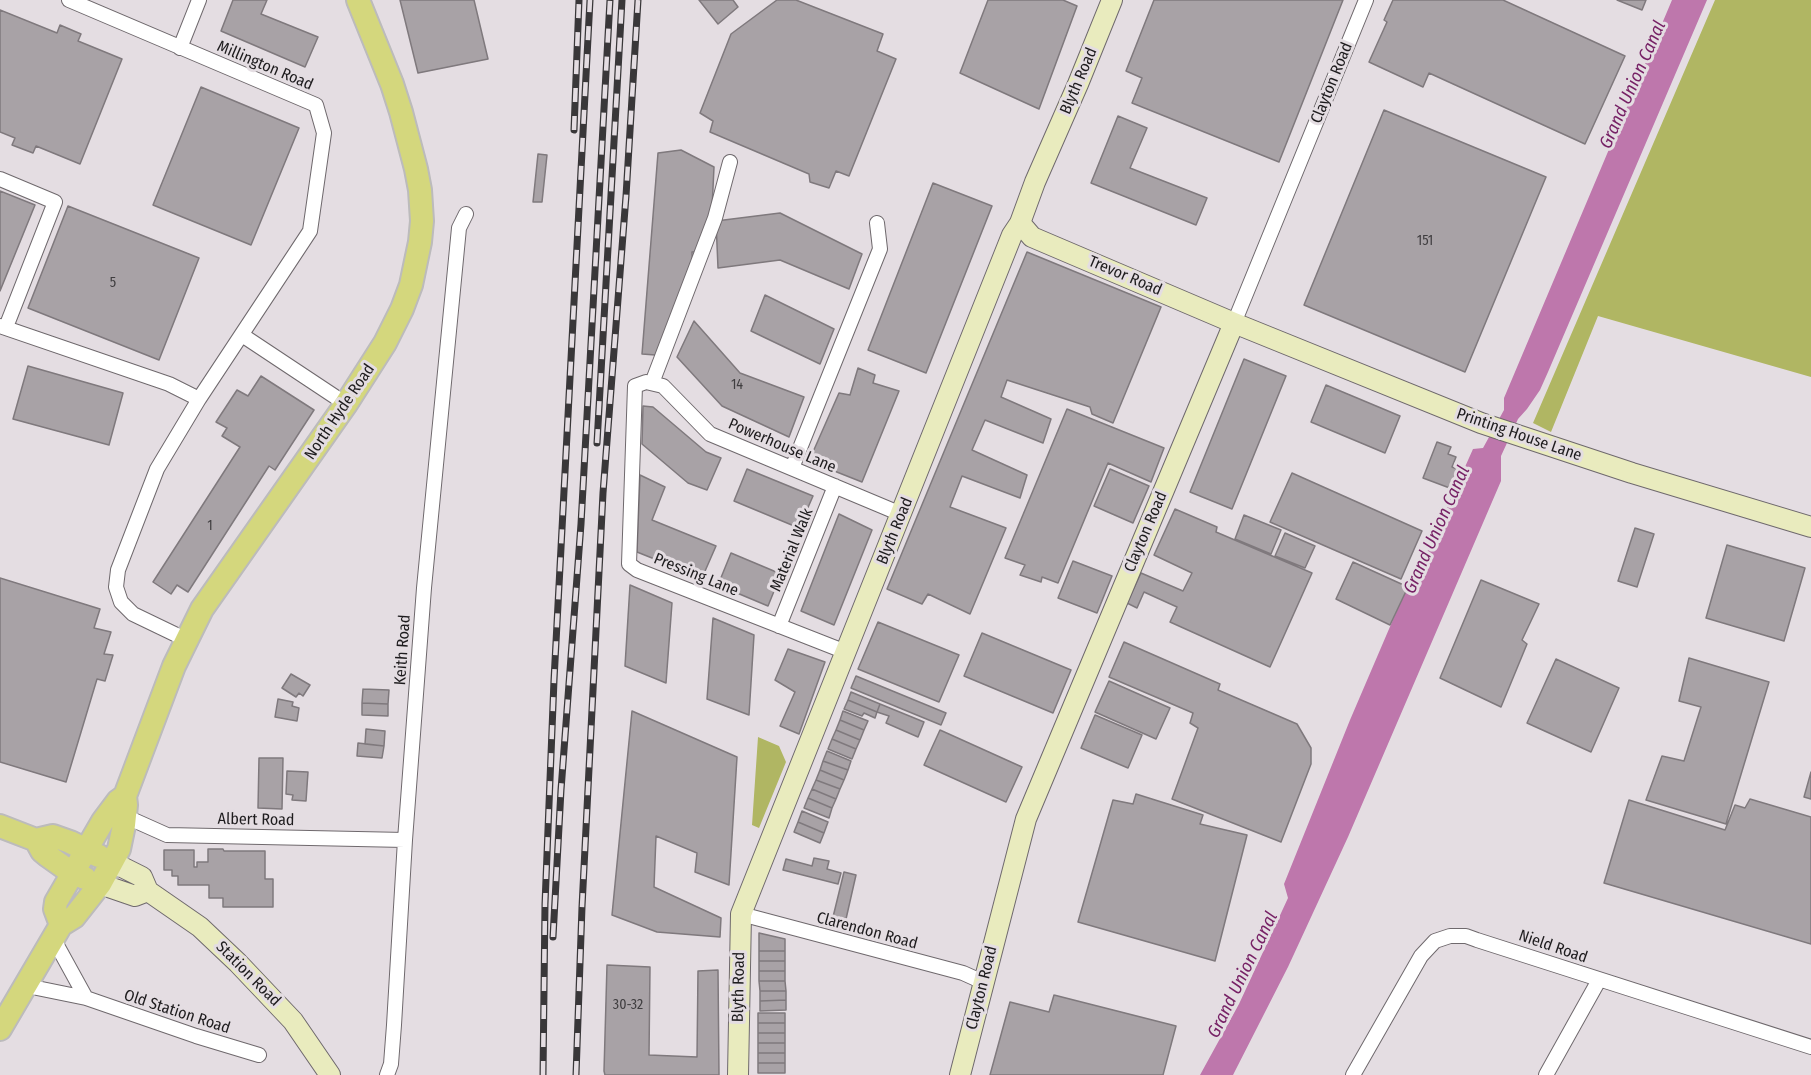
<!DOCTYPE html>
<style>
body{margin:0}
canvas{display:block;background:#e4dde2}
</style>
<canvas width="1811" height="1075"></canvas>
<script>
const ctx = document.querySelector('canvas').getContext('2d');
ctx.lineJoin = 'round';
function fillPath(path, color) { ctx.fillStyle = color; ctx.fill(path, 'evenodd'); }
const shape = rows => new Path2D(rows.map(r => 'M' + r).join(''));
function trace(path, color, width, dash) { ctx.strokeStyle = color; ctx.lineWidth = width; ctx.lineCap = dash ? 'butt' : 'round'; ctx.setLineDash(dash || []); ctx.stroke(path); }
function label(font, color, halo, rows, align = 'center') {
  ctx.font = font + ' "Fira Sans Condensed",sans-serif'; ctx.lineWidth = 6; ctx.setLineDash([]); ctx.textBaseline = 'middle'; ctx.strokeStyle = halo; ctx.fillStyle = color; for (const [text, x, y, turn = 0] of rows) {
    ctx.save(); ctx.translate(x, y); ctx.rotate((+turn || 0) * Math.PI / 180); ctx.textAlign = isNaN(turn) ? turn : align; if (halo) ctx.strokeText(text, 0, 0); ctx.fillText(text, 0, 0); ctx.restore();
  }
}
const green = shape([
 [1715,0,1811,0,1811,377,1598,316,1551,432,1533,423],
 [758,737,779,746,786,762,759,828,752,825]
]);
const water = shape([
 [1672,0,1707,0,1548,372,1540,390,1527,409,1518,419,1501,456,1501,481,1348,837,1288,967,1233,1075,1200,1075,1239,1004,1288,898,1284,884,1350,720,1404,594,1415,579,1473,449,1483,448,1504,410,1504,398]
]);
const building = shape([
 [233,0,267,0,261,14,318,37,305,67,221,31,233,0],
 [400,0,474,0,488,59,418,73,400,0],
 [699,0,733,0,738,7,718,24,699,0],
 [777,0,796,0,883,34,877,51,896,59,849,176,836,171,829,188,810,182,809,174,710,132,713,121,700,113,731,34,777,0],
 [988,0,1063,0,1077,6,1039,109,960,73,988,0],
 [1154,0,1343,0,1279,162,1132,103,1142,78,1126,71,1154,0],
 [1393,0,1503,0,1625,56,1585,144,1429,73,1423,87,1369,62,1387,22,1384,20,1393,0],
 [1617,0,1646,0,1642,10,1617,0],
 [0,10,57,33,60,25,81,34,78,41,122,59,80,164,36,146,33,153,12,145,15,138,0,132,0,10],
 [201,87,299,128,251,245,153,205,201,87],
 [1384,110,1546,177,1465,372,1304,305,1384,110],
 [1118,116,1147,128,1130,168,1207,198,1196,225,1091,183,1118,116],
 [681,150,714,167,710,251,692,252,693,275,669,356,642,354,658,153,681,150],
 [538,154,547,155,542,202,533,202,538,154],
 [933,183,992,206,926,373,868,350,933,183],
 [0,191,35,205,0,291,0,191],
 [68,206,199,258,159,360,28,308,68,206],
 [780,213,862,254,849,289,780,260,718,268,716,221,780,213],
 [1027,252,1161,307,1113,423,1092,414,1090,407,1007,380,1001,397,1051,419,1043,443,985,420,972,450,1027,475,1020,498,962,476,950,507,1006,528,970,614,928,594,922,604,887,589,1027,252],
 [765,295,834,329,820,364,751,331,765,295],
 [694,321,740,373,804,397,789,437,722,406,677,357,694,321],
 [1244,359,1286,376,1232,509,1190,492,1244,359],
 [28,366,123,393,109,445,13,419,28,366],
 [858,368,875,375,873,383,899,391,862,482,809,461,839,393,850,395,858,368],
 [261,376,314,410,275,470,269,466,188,592,177,585,171,594,153,582,240,447,222,436,227,428,216,422,237,390,248,396,261,376],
 [1326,385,1400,416,1385,453,1311,422,1326,385],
 [643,406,653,407,706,452,721,458,707,490,688,483,642,444,643,406],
 [1067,409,1164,448,1151,482,1108,463,1058,583,1042,577,1041,582,1020,575,1025,565,1005,558,1067,409],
 [1437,442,1451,447,1448,454,1456,457,1452,467,1462,471,1455,490,1423,478,1437,442],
 [747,469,813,496,799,528,734,501,747,469],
 [1110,469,1149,486,1133,523,1094,506,1110,469],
 [1292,473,1422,531,1401,579,1270,522,1292,473],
 [640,475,665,487,652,520,716,546,702,578,637,552,640,475],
 [1175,509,1217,527,1216,532,1312,573,1270,667,1170,622,1177,607,1144,592,1137,608,1127,603,1141,573,1183,591,1192,573,1154,555,1175,509],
 [839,514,872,530,834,625,801,611,839,514],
 [1244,515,1281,530,1271,554,1235,539,1244,515],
 [1635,528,1654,534,1637,587,1618,581,1635,528],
 [1285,533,1315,546,1305,568,1275,556,1285,533],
 [1727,545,1805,568,1784,641,1706,618,1727,545],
 [731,553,781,574,768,606,718,585,731,553],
 [1073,561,1112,576,1097,613,1058,598,1073,561],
 [1353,562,1408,587,1390,625,1336,599,1353,562],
 [0,578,100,609,94,628,111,632,104,654,113,655,105,681,97,679,66,782,0,762,0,578],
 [1481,580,1539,604,1522,640,1527,644,1501,707,1440,678,1481,580],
 [630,585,672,603,666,683,625,666,630,585],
 [713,618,754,635,749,715,707,699,713,618],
 [878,622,959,655,939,702,858,669,878,622],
 [982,633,1071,670,1053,713,964,676,982,633],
 [1124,642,1220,684,1218,690,1297,724,1311,748,1311,764,1281,842,1172,799,1198,728,1190,723,1193,713,1109,677,1124,642],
 [788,649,825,662,799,734,780,726,795,692,775,680,788,649],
 [1689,658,1769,682,1726,824,1646,800,1662,756,1684,761,1701,707,1679,701,1689,658],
 [1556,659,1619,688,1591,752,1527,723,1556,659],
 [291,674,310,685,303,696,299,693,296,697,282,688,291,674],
 [856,676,946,713,941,725,851,688,856,676],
 [1109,681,1170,708,1156,739,1095,712,1109,681],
 [363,689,389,690,388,704,362,703,363,689],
 [851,692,880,704,877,712,848,700,851,692],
 [278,699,293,702,292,706,299,708,297,721,275,717,278,699],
 [848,700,877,712,875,718,864,713,862,716,844,709,848,700],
 [362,703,388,704,388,716,362,715,362,703],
 [880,704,924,722,918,737,886,723,889,716,877,712,880,704],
 [632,711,737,757,729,885,695,872,697,853,656,836,654,887,721,918,720,937,657,932,612,915,632,711],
 [843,711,868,721,864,730,840,720,843,711],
 [1095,715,1142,735,1128,768,1081,748,1095,715],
 [840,720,864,730,860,740,836,730,840,720],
 [366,729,385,731,384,746,365,744,366,729],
 [836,730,860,740,856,749,832,739,836,730],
 [940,730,1022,767,1006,802,924,765,940,730],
 [832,739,856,749,852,759,828,749,832,739],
 [358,743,384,746,382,758,357,756,358,743],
 [827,751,851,761,848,770,823,761,827,751],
 [259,758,283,758,282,809,258,808,259,758],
 [823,761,848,770,844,780,820,770,823,761],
 [820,770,844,780,840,789,816,780,820,770],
 [287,771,308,772,306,801,292,800,293,795,286,794,287,771],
 [1811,772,1811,799,1804,797,1811,772],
 [816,780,840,789,836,799,812,789,816,780],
 [812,789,836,799,832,808,808,798,812,789],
 [1136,794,1203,815,1200,824,1247,835,1215,961,1078,922,1113,800,1133,804,1136,794],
 [808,798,832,808,829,818,804,808,808,798],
 [1750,799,1811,817,1811,944,1604,883,1629,800,1725,830,1735,805,1745,808,1750,799],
 [802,811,828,822,824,833,798,822,802,811],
 [798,822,824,833,820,843,794,832,798,822],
 [208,849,223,849,224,851,265,851,265,879,273,879,273,907,223,907,223,898,209,898,209,885,178,885,178,876,172,876,172,870,164,870,164,850,194,850,194,867,197,867,197,862,208,862,208,849],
 [814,858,829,861,827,869,841,873,838,884,783,870,786,859,812,866,814,858],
 [844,872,856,875,846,919,833,917,844,872],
 [759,933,785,939,785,951,759,951,759,933],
 [759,951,785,951,785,961,759,961,759,951],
 [759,961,785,961,785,971,759,971,759,961],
 [607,965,650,967,649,1055,697,1057,698,971,718,970,719,1075,605,1075,604,1071,607,965],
 [759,971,785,971,785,981,759,981,759,971],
 [759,981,785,981,786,991,760,991,759,981],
 [760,991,786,991,786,1000,760,1001,760,991],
 [1054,995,1176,1026,1163,1075,990,1075,1010,1002,1049,1012,1054,995],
 [786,1000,786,1010,760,1011,760,1001,786,1000],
 [758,1013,785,1013,785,1023,758,1023,758,1013],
 [758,1023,785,1023,785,1033,758,1033,758,1023],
 [758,1033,785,1033,785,1043,758,1043,758,1033],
 [758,1043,785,1043,785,1053,758,1053,758,1043],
 [758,1053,785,1053,785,1063,758,1063,758,1053],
 [758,1063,785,1063,785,1073,758,1073,758,1063]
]);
const street = shape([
 [69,0,316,105,324,133,310,231,199,399,157,469,118,570,116,587,121,602,133,614,187,640],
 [180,48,199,0],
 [0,179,55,202,6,327],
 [1234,323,1366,0],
 [0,326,169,384,199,399],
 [242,335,346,404],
 [652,383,715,218,730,162],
 [792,468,880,249,877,223],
 [779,626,835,486],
 [846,652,637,570,629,564,635,386,646,382,663,386,710,434,901,514],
 [120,814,167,835,405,840],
 [741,914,963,973,983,982],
 [53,938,86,998],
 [26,984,32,987,86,998,196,1036,259,1055],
 [387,1075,391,1064,394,1025,405,840,424,588,459,228,466,214],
 [1353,1075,1421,956,1435,941,1450,936,1466,936,1477,940,1811,1047],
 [1546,1075,1599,980]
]);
const secondary = shape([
 [1020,223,1032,237,1234,323,1481,423,1632,473,1811,527],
 [112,862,142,877,148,891,200,927,238,963,293,1021,330,1075],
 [100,884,135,896,148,891],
 [738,1075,741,914,1012,235,1020,223,1035,182,1078,84,1112,0],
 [960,1075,1026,819,1234,323]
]);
const primary = shape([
 [0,826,36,840,53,836,70,842,99,856],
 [36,840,42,851,48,856,72,873,85,878],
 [61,925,55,909,56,902,103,821,118,801,125,796],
 [0,1029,61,925,74,917,100,884,119,849,124,825,126,805,125,796,174,666,202,609,346,404,385,343,402,309,411,285,420,242,422,221,420,190,416,169,401,112,392,84,358,0]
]);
const rail = shape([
 [574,130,579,0],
 [597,443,622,0],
 [553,937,561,790,581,524,610,0],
 [543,1075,545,904,554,680,590,0],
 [576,1075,582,907,603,493,626,196,638,0]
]);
const numberNames = [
 ["151",1425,241],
 ["5",113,283],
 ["14",737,385],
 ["1",210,526],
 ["30-32",628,1005]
];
const streetNames = [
 ["Millington Road",265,66,23],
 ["Blyth Road",1079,81,-67],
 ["Clayton Road",1332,83,-68],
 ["Trevor Road",1125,276,23],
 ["North Hyde Road",340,412,-56],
 ["Printing House Lane",1519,435,19],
 ["Powerhouse Lane",782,446,23],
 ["Blyth Road",895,531,-68],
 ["Clayton Road",1146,532,-67],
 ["Material Walk",792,550,-68],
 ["Pressing Lane",696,575,22],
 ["Keith Road",403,650,-86],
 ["Albert Road",256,820,1],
 ["Clarendon Road",867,931,15],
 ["Nield Road",1553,947,19],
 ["Station Road",248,974,45],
 ["Blyth Road",739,987,-89],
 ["Clayton Road",982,988,-76],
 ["Old Station Road",177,1012,18]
];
const waterNames = [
 ["Grand Union Canal",1633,85,-66],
 ["Grand Union Canal",1437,530,-66],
 ["Grand Union Canal",1243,975,-64]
];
fillPath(green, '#b0b663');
fillPath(water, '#be77ac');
fillPath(building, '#a8a2a6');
trace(building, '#7f797d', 1.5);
trace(street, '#6f696d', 16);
trace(secondary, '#6f696d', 22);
trace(primary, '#bcbbbc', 26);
trace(street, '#fff', 14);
trace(secondary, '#e9ebbe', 20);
trace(primary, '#d4d77d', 22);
trace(rail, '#393739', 7);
trace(rail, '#e4dde2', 4.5, [14]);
label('14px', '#403e40', null, numberNames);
label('16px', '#1e1c1e', '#e4dde2', streetNames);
label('italic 18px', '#726', '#e4dde2', waterNames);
</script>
